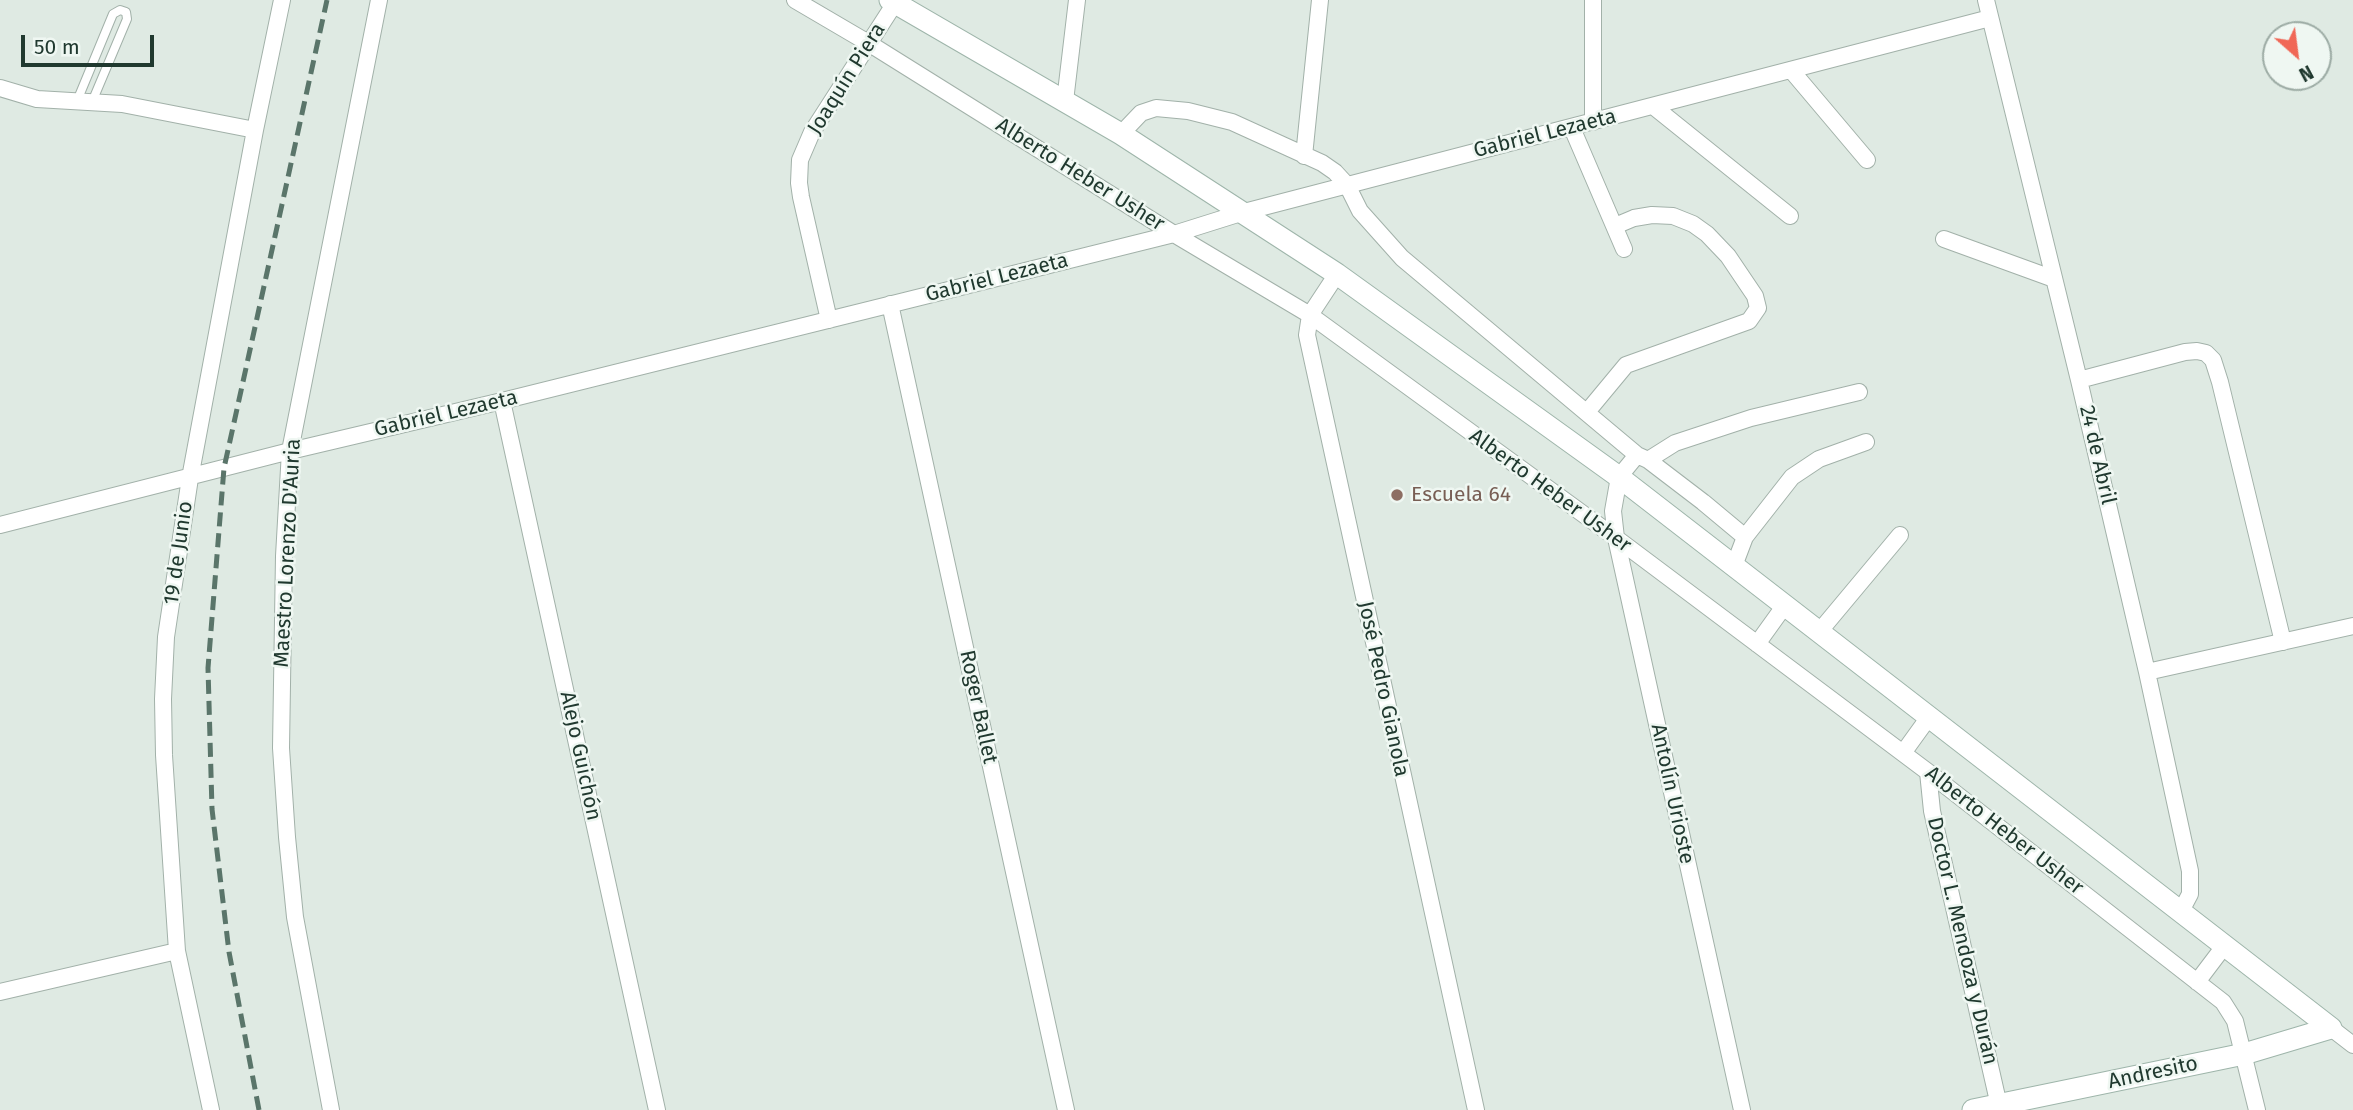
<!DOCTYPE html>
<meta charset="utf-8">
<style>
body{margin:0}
#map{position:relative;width:2353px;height:1110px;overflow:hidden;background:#dfeae3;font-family:"Fira Sans",sans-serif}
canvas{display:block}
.north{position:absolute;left:2262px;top:21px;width:70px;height:70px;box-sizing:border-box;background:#eff7f2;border:2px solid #9caba4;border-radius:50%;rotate:152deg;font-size:19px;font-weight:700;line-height:28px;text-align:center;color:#20392f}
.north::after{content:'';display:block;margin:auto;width:24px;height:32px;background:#f06756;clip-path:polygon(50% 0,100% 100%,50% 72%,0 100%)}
.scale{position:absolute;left:21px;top:35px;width:133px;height:32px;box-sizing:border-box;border:4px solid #20392f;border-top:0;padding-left:9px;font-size:21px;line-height:24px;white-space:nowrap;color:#20392f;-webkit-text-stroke:5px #eff7f2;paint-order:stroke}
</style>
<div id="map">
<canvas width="2353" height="1110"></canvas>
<div class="north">N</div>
<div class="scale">50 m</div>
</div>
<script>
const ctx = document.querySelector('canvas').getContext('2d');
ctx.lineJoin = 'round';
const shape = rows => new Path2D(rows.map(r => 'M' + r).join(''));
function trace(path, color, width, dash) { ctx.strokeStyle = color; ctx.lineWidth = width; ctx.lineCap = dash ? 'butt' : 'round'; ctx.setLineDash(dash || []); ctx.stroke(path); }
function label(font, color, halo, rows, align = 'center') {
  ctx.font = font + ' "Fira Sans",sans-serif'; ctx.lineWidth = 5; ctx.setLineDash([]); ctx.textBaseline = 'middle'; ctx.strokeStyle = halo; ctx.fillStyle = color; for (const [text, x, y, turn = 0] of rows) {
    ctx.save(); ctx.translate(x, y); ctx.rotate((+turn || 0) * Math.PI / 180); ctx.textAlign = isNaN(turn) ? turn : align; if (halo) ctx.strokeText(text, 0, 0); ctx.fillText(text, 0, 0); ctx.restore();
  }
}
const lane = shape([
 [77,101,113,14,120,10,126,12,127,19,92,102]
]);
const street = shape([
 [795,0,870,44,1174,234,1310,315,1616,538,1928,772,2223,1002,2235,1021,2257,1110],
 [1986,0,2079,380,2147,672,2190,871,2190,894,2181,911],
 [1791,70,1867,160],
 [0,88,37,99,122,104,255,130],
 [1065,101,1077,0],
 [1653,106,1790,216],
 [1593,122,1593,0],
 [1572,128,1624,249],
 [1121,134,1141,113,1156,108,1188,111,1232,122,1322,163,1335,172,1347,185,1360,211,1402,258,1637,455,1648,460,1703,502,1745,537,1734,566],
 [1304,156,1320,0],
 [1944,239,2054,279],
 [1337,274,1310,315,1307,335,1476,1110],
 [890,304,1066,1110],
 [829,320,801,197,799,183,800,160,812,132,895,3],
 [2079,380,2185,352,2197,351,2206,353,2213,360,2220,382,2283,642],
 [502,401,657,1110],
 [1587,412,1626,365,1749,321,1758,308,1755,296,1728,256,1707,234,1693,224,1673,216,1652,215,1634,218,1615,226],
 [1637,455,1619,477,1613,511,1616,538,1742,1110],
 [1648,460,1675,443,1751,418,1859,392],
 [0,525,290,451,502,401,1174,234,1244,212,1990,18],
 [1745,537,1792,477,1819,459,1866,442],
 [1819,632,1900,535],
 [1757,644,1785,605],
 [2147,672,2353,626],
 [1903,753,1929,717],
 [1928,772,1932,811,2000,1110],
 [2197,982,2225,945],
 [0,992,177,951],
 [2331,1028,2353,1045],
 [211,1110,177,951,164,755,163,699,166,637,190,478,255,130,282,0],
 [331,1110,295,917,287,837,281,748,284,556,290,451,379,0]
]);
const secondary = shape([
 [890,0,1121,134,1337,274,1619,477,2331,1028],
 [1973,1110,2244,1054,2331,1028]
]);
const rail = shape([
 [259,1110,229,952,212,809,208,668,224,468,327,0]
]);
const markers = [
 [1397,495,7,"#8d6e63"]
];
const streetNames = [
 ["Joaquín Piera",847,79,-58],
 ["Gabriel Lezaeta",1545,134,-14],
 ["Alberto Heber Usher",1080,175,32],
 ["Gabriel Lezaeta",997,278,-14],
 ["Gabriel Lezaeta",446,414,-13],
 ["24 de Abril",2097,455,77],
 ["Alberto Heber Usher",1550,491,36],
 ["19 de Junio",179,553,-82],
 ["Maestro Lorenzo D'Auria",288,553,-87],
 ["José Pedro Gianola",1383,689,78],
 ["Roger Ballet",978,707,78],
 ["Alejo Guichón",580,756,78],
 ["Antolín Urioste",1672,794,78],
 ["Alberto Heber Usher",2004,831,38],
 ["Doctor L. Mendoza y Durán",1962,941,77],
 ["Andresito",2153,1073,-12]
];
const educationNames = [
 ["Escuela 64",1411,495]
];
trace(lane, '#a2b1a9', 10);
trace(street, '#a2b1a9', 18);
trace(secondary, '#9eb5aa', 23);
trace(lane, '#fff', 8);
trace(street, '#fff', 16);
trace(secondary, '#fff', 21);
trace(rail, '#5a756a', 5, [14, 7]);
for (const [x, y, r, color] of markers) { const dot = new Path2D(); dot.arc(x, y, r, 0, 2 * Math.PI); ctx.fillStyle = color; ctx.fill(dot); trace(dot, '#eff7f2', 2.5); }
label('21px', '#20392f', '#eff7f2', streetNames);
label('21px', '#785e54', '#eff7f2', educationNames, 'left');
</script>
